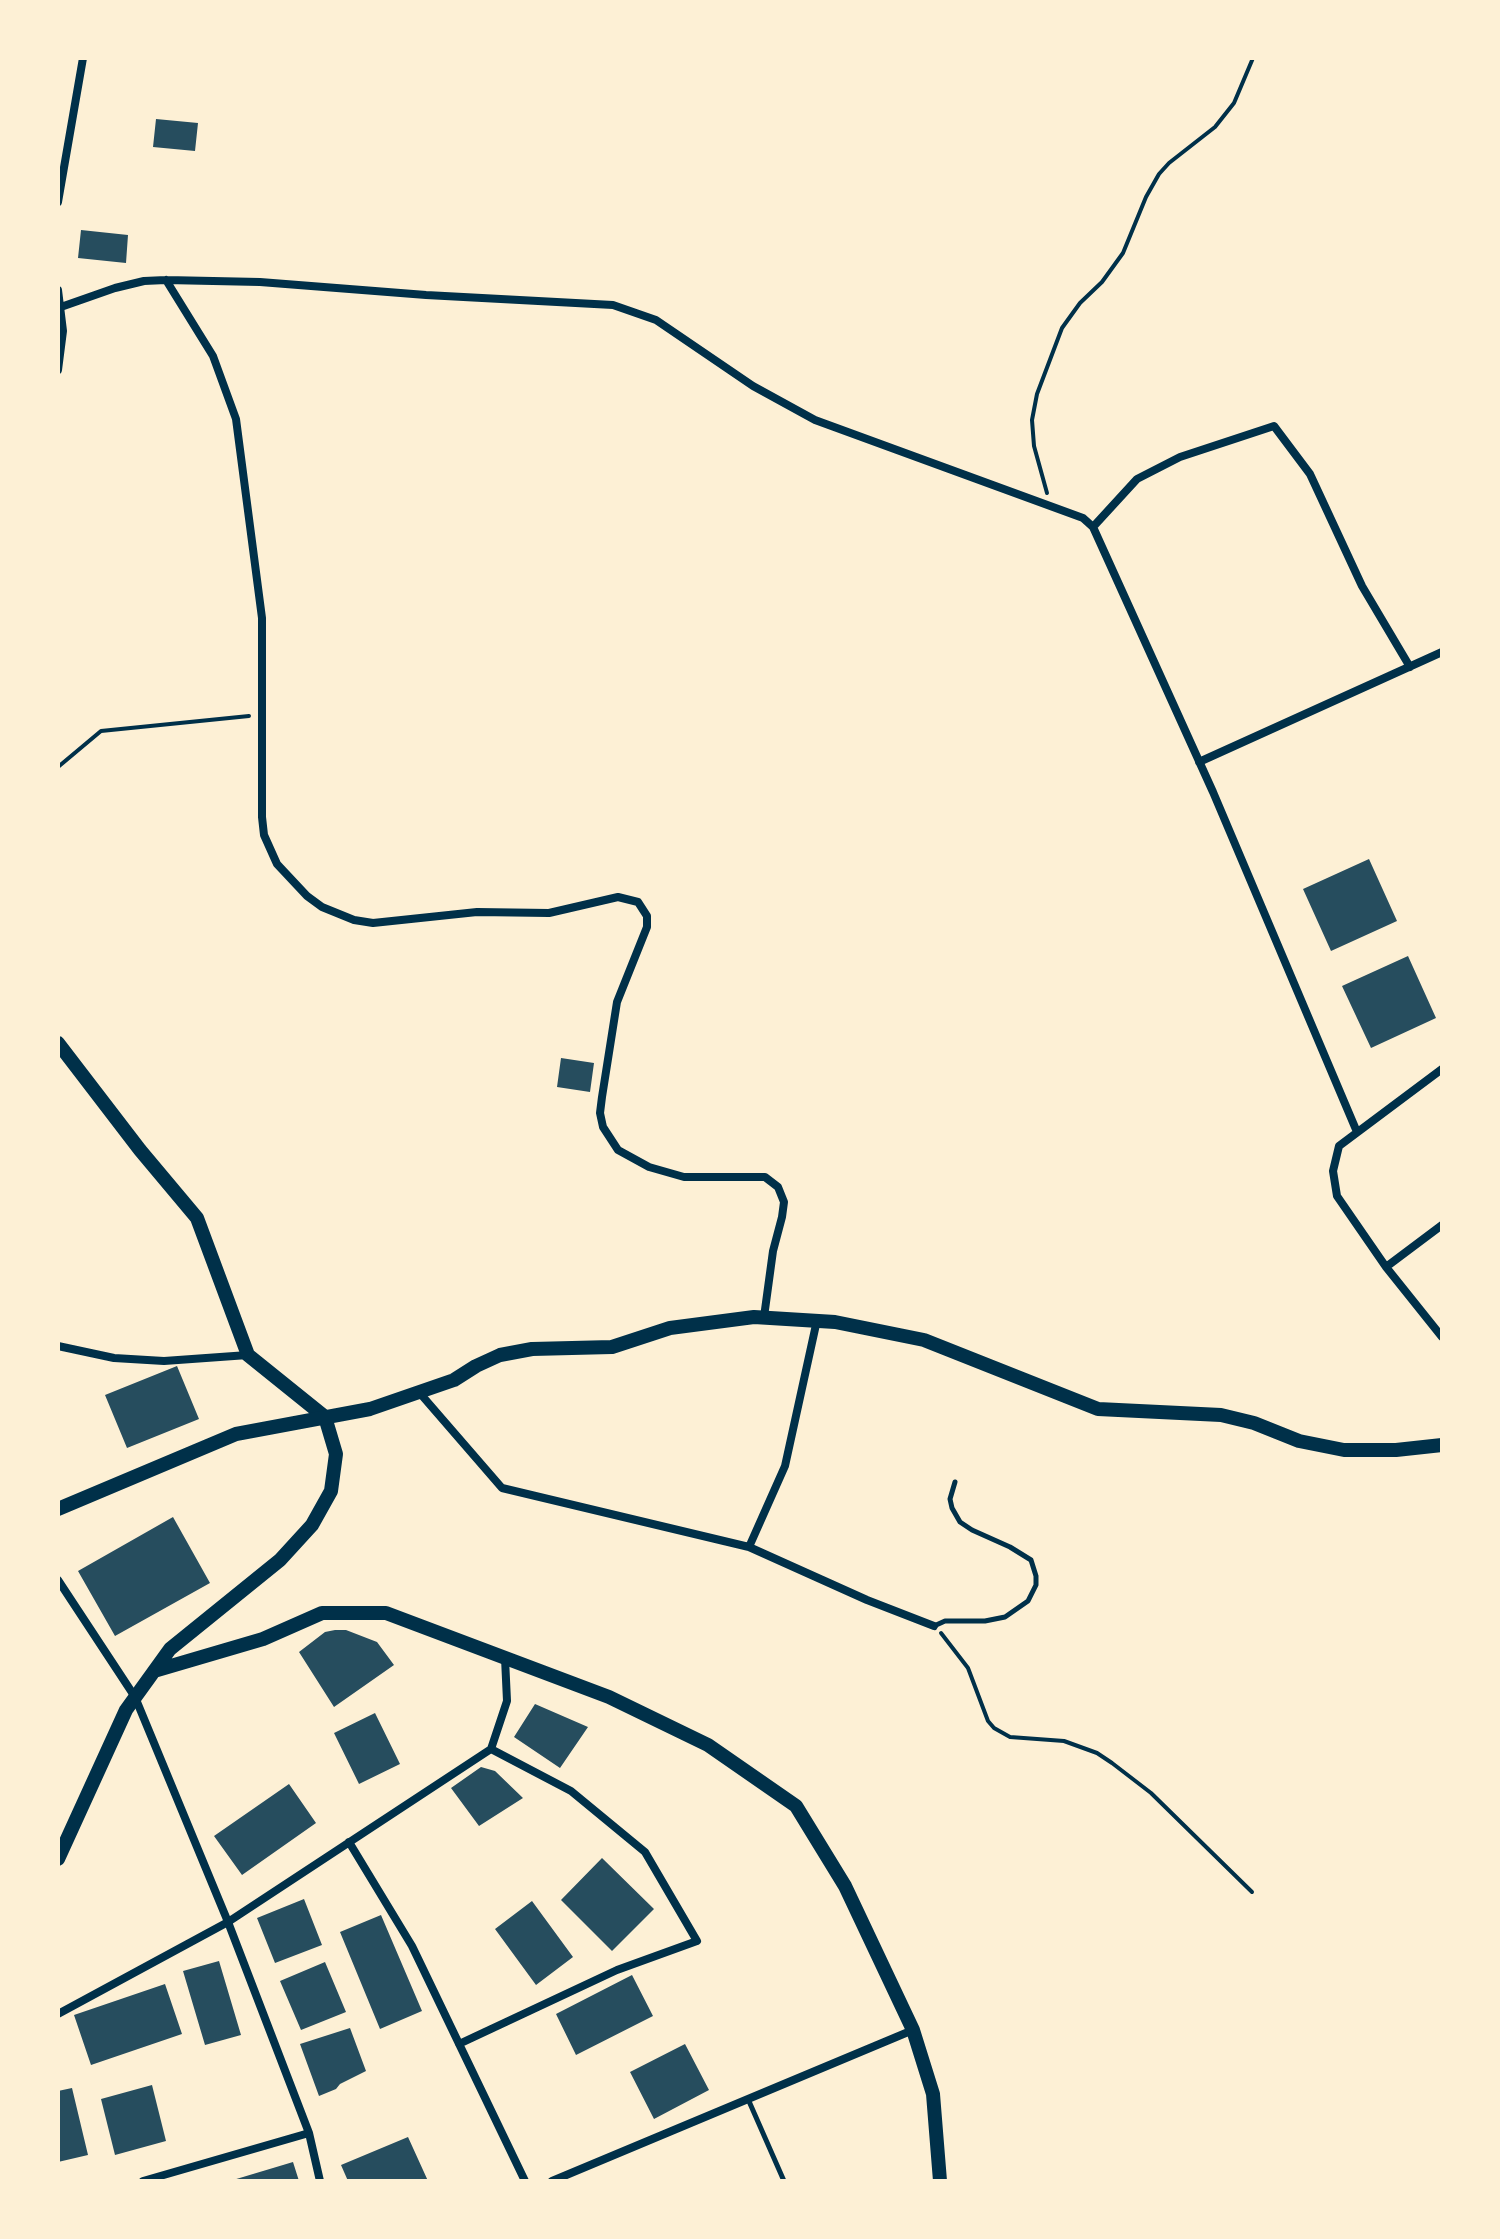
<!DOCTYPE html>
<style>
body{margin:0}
#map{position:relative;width:1500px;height:2239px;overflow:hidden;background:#fdf0d5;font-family:Lora,serif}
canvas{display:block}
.frame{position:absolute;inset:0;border:60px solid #fdf0d5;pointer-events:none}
</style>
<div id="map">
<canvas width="1500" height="2239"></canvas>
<div class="frame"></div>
</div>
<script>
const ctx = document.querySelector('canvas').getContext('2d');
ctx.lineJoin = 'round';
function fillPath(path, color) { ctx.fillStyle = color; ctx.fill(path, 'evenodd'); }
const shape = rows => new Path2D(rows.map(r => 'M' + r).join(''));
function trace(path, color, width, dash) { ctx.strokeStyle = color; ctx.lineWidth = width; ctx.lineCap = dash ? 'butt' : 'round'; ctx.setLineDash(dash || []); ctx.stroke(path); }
const building = shape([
 [156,119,198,123,195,151,153,147],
 [81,230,128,235,126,263,78,258],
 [1369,859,1397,921,1331,951,1303,889],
 [1408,956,1436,1018,1371,1048,1342,986],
 [561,1058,594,1063,590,1092,557,1087],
 [177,1366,199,1419,127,1448,105,1395],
 [173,1517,210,1583,115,1636,78,1571],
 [335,1630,346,1630,377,1642,394,1665,334,1707,299,1652,325,1632],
 [535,1704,588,1727,560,1768,514,1737],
 [375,1713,400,1764,359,1784,334,1733],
 [481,1767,495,1771,523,1798,479,1826,451,1788],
 [289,1784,316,1823,242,1875,214,1836],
 [602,1858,654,1909,612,1951,561,1900],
 [304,1899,322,1945,275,1963,257,1918],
 [532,1901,573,1957,536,1985,495,1929],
 [381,1915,422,2011,380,2029,340,1932],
 [219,1961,241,2035,205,2045,183,1971],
 [325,1962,346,2012,301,2030,280,1981],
 [632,1975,653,2016,576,2055,556,2014],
 [165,1984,182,2034,91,2065,74,2015],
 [350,2028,366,2071,340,2084,336,2089,319,2096,300,2044],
 [685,2044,709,2090,654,2119,630,2072],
 [152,2085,166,2141,115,2155,101,2099],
 [72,2088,88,2155,58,2162,58,2091],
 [408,2137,428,2181,348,2181,341,2165],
 [293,2162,299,2181,233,2181,233,2180]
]);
const path = shape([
 [1047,493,1034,446,1032,420,1037,394,1062,328,1080,303,1102,282,1123,253,1146,197,1159,174,1169,163,1215,127,1234,103,1253,58],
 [58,767,101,731,249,716],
 [941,1633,968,1668,988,1721,994,1728,1010,1737,1064,1741,1097,1753,1112,1763,1151,1793,1252,1892]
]);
const service = shape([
 [934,1626,945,1621,985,1621,1005,1617,1028,1601,1036,1585,1036,1576,1031,1560,1010,1547,972,1530,960,1522,952,1508,950,1499,955,1482],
 [748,2099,784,2181]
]);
const minor = shape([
 [58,202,83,58],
 [166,280,213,356,236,419,262,618,262,817,264,835,277,864,307,896,322,907,354,920,373,923,477,912,549,913,618,897,638,902,647,916,647,927,617,1002,602,1097,600,1113,603,1127,618,1150,649,1167,684,1177,765,1177,778,1187,784,1202,782,1217,773,1251,764,1317],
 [58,290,63,331,58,370],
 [58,308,115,288,144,281,166,280,260,282,426,295,613,305,656,320,753,386,815,420,1083,518,1093,527,1213,792,1357,1132],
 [1093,527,1137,479,1180,457,1274,426,1310,474,1362,586,1410,667],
 [1199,762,1442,652],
 [1442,1069,1339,1146,1333,1171,1337,1196,1386,1267,1442,1337],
 [1386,1267,1442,1225],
 [58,1346,114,1358,164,1361,248,1355],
 [418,1391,502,1488,749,1547,785,1466,817,1320],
 [749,1547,867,1600,934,1626],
 [58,1580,135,1697,228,1922,309,2133,320,2181],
 [491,1749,507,1701,505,1658],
 [349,1842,412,1946,525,2181],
 [58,2014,228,1922,491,1749,571,1791,645,1852,697,1941,617,1970,459,2044],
 [143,2181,309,2133],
 [552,2181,913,2030]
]);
const tertiary = shape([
 [58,1043,140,1150,197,1218,248,1355,325,1417,336,1454,331,1491,312,1525,280,1560,170,1649,126,1710,58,1859],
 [154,1671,263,1639,322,1613,386,1613,609,1697,708,1745,796,1806,845,1886,913,2030,933,2094,940,2181]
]);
const secondary = shape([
 [58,1509,236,1434,370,1409,454,1380,476,1366,500,1355,532,1349,612,1347,670,1328,754,1317,835,1322,924,1340,1098,1409,1221,1415,1254,1423,1299,1441,1344,1450,1396,1450,1442,1445]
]);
fillPath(building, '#264d5e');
trace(path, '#003049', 4);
trace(service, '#003049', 5);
trace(minor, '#003049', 8);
trace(tertiary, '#003049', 14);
trace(secondary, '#003049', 14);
</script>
